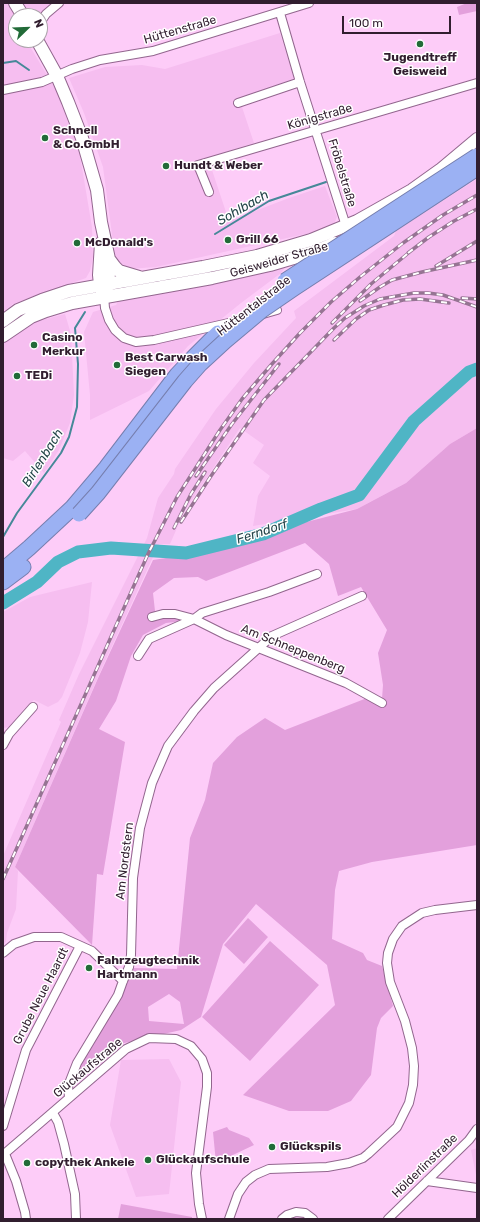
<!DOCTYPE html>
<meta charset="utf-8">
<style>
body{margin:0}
#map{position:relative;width:480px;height:1222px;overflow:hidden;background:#fdccf8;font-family:Rubik,sans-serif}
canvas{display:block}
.frame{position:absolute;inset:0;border:4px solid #311e2f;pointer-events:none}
.north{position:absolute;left:8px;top:8px;width:40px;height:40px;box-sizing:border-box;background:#fff;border:1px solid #ada5ac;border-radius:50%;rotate:67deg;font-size:11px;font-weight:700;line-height:16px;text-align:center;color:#311e2f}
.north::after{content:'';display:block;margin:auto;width:14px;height:18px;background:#226b38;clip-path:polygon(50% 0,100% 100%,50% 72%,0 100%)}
.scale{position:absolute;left:342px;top:16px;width:109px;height:18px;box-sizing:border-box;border:2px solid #311e2f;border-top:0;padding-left:5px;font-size:12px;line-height:14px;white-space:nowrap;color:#311e2f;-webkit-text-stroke:3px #fff;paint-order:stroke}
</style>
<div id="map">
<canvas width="480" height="1222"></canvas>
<div class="frame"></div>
<div class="north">N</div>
<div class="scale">100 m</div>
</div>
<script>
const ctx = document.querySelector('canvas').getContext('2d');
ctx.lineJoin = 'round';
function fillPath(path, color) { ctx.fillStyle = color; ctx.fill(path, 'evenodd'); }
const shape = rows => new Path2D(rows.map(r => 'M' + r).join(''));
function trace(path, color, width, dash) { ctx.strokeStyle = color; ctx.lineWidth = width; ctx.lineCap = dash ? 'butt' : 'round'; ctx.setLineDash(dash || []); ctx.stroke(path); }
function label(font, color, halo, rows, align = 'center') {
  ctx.font = font + ' Rubik,sans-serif'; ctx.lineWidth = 3; ctx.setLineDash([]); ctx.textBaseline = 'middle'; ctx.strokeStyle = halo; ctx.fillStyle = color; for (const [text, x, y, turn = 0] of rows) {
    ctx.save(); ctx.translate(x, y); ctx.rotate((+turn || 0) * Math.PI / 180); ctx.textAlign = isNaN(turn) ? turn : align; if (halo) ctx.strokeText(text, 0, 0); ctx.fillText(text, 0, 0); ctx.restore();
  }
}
const built = shape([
 [3,3,53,3,40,16,16,16,16,40,26,40,58,93,79,150,92,227,93,257,90,271,86,278,13,304,3,312],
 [280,33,294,79,242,107,254,143,208,158,229,221,289,198,325,186,337,217,334,224,319,231,156,267,128,269,115,257,103,167,84,113,69,78,105,67,142,65,165,69],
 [477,179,477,428,450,444,406,483,357,509,253,526,258,496,270,476,253,463,264,445,240,428,184,512,170,544,159,544,103,666,15,867,18,871,16,909,7,933,6,942,3,945,3,856,61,722,59,720,79,674,147,538,158,498,174,474,175,469,216,409,254,363,296,318,294,311,394,236,396,231],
 [288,264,281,273,241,303,188,346,149,391,90,420,90,395,84,332,93,312,116,305,118,301],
 [65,314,71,334,74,395,70,423,59,450,44,473,25,451,13,461,3,458,3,343,34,322],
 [92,582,88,622,80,653,62,697,58,702,48,707,34,700,24,709,10,727,3,728,3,612,30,597],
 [169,1059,181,1082,169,1194,136,1197,110,1125,121,1060],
 [477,1148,477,1180,471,1150]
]);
const green = shape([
 [467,3,477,3,477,11,459,15,457,7],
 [477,428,477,845,372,862,339,871,335,890,332,939,363,953,367,960,382,966,393,1006,381,1018,377,1028,371,1075,351,1101,328,1111,289,1111,243,1095,335,1005,327,965,256,904,223,944,201,1017,181,1030,120,1044,75,1083,77,1069,105,1024,134,968,177,969,190,838,205,800,213,763,237,737,265,718,285,730,367,698,382,699,383,685,378,653,387,630,361,587,338,596,329,564,305,543,206,581,198,577,174,578,153,593,155,611,183,621,166,623,143,635,131,656,116,701,99,729,125,742,103,875,97,874,92,945,15,867,99,676,153,560,166,558,357,509,406,483,450,444],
 [169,994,180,1002,184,1024,149,1021,148,1007],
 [248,918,268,937,244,964,224,945],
 [270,941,319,985,250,1061,202,1017],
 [227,1127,229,1130,249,1138,254,1145,216,1163,213,1132],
 [121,1204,192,1217,192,1219,118,1219]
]);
const stream = shape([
 [3,63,16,61,29,70],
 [215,234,269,201,326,182],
 [3,537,17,513,61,453,69,437,77,407,78,364,75,328,85,312]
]);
const river = shape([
 [3,603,37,582,58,562,78,552,111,548,186,553,263,534,321,509,359,495,414,421,469,372,477,369]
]);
const street = shape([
 [280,13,300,82,346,226],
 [40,23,46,14,59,3],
 [3,90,42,82,72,69,100,60,153,51,309,3],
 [238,103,300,82],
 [209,192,198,165,477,83],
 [104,296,105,308,109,320,115,330,124,338,136,342,154,340,246,319],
 [263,314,277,310],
 [152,617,163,614,175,614,194,619,226,635,346,683,382,703],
 [138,656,149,639,194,619,202,613,269,592,317,574],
 [3,745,9,734,33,707],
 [3,953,14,944,34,937,61,937,92,951,123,981],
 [69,1097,68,1086,77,1063,118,995,123,981,129,967,131,955,133,878,140,828,152,783,168,746,194,711,214,688,272,636,362,596],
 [53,1113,58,1122,64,1144,75,1194,76,1219],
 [3,1126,26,1050,80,946],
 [5,1154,16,1181,25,1212,26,1219],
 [3,1155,126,1049,149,1038,176,1039,191,1046,202,1059,207,1073,207,1087,196,1173,199,1204,202,1219],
 [427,1181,477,1188],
 [229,1219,238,1194,246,1182,255,1175,269,1169,327,1167,349,1163,363,1158,368,1154,397,1127,409,1103,413,1085,414,1066,412,1048,405,1021,390,982,387,963,388,953,393,939,402,926,422,913,435,910,477,905],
 [282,1219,287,1215,296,1212,305,1213,313,1219],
 [388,1219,469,1140,477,1129]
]);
const secondary = shape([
 [15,3,23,16],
 [37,40,57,76,68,102,82,138,97,190,101,222,109,259,109,274,106,292],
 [101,243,99,275,100,285,102,292],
 [109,259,115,267,119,271,139,277],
 [3,321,18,310,42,300,69,291,203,267,257,256,311,240,357,221,412,190,440,170,477,139],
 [3,336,31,317,46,311,72,303,212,278,270,265,314,252,335,243]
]);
const highway = shape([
 [3,570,29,548,72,508,106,468,177,375,193,358,218,333],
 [3,582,23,567]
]);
const rail = shape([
 [408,253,429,237,454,221,477,209],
 [436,266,477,241],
 [462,298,477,299],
 [360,301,380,287,392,280,422,272,477,260],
 [332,323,371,284,412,250],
 [334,340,356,319,369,310,384,305,403,300,420,299,449,303],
 [196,476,232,424,279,364],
 [181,522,211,476,264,400,334,328,345,318,364,306,380,299,414,293,428,293,443,295,477,307],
 [174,528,191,494,205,472],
 [3,879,148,554,177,497,220,430,242,399,271,365,300,333,331,302,360,277,403,243,443,215,477,195]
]);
const highwayBridge = shape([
 [285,281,477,156],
 [79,514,98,493,185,381,200,364,225,341,262,310,294,288,477,168]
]);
const markers = [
 [420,44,4,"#226b38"],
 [45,138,4,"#226b38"],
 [166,166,4,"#226b38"],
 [228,240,4,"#226b38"],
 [77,243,4,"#226b38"],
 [34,345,4,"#226b38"],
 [117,365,4,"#226b38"],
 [17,376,4,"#226b38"],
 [89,968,4,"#226b38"],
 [272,1147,4,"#226b38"],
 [148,1160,4,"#226b38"],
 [27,1163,4,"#226b38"]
];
const streetNames = [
 ["Hüttenstraße",180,30,-16],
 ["Königstraße",320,117,-16],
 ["Fröbelstraße",342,173,73],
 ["Geisweider Straße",279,260,-16],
 ["Hüttentalstraße",254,306,-38],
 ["Am Schneppenberg",293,649,22],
 ["Am Nordstern",125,861,-83],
 ["Grube Neue Haardt",41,996,-63],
 ["Glückaufstraße",88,1068,-40],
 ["Hölderlinstraße",425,1166,-44]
];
const poiNames = [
 ["Jugendtreff",420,58,"center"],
 ["Geisweid",420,72,"center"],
 ["Schnell",53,131],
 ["& Co.GmbH",53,145],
 ["Hundt & Weber",174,166],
 ["Grill 66",236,240],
 ["McDonald's",85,243],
 ["Casino",42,338],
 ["Merkur",42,352],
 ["Best Carwash",125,358],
 ["Siegen",125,372],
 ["TEDi",25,376],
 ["Fahrzeugtechnik",97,961],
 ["Hartmann",97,975],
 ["Glückspils",280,1147],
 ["Glückaufschule",156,1160],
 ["copythek Ankele",35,1163]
];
const waterNames = [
 ["Sohlbach",243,208,-30],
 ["Birlenbach",43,458,-58],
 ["Ferndorf",262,532,-18]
];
fillPath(built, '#f6bef0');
fillPath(green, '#e3a0dc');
trace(stream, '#468898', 2);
trace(river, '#4fb5c5', 13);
trace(street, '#92668e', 10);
trace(secondary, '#92668e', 14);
trace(highway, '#767eae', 17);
trace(street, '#fff', 8);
trace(secondary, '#fff', 12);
trace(highway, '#9bb1f3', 15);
trace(rail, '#967493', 3.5);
trace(rail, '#fff', 2, [6]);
trace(highwayBridge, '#767eae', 17, []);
trace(highwayBridge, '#9bb1f3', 15);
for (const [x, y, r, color] of markers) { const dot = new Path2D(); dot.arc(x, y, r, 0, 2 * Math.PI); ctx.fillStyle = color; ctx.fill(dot); trace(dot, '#fff', 1.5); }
label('12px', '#311e2f', '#fff', streetNames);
label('bold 12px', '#311e2f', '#fff', poiNames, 'left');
label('italic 13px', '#25454a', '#fff', waterNames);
</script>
